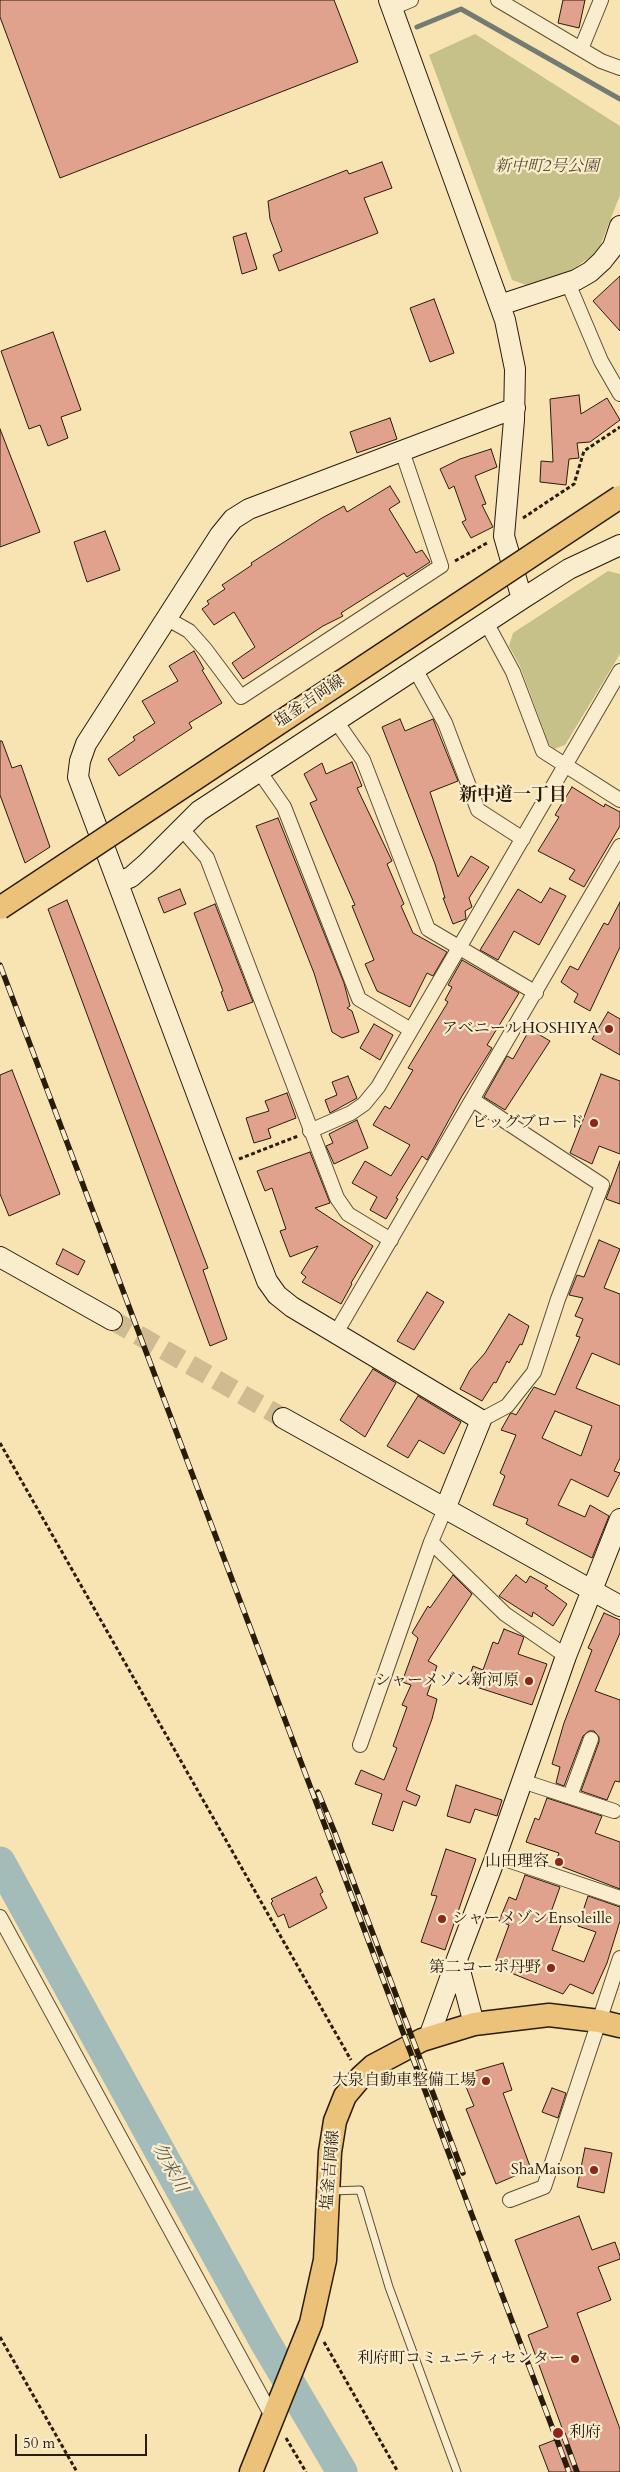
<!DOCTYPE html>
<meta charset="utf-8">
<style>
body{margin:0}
#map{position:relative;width:620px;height:2472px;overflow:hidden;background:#f8e3b3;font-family:Cardo,serif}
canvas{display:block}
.scale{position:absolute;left:15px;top:2434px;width:132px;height:22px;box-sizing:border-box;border:2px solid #2a1c0b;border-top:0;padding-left:6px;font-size:15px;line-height:18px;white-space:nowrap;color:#2a1c0b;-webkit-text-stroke:4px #faedce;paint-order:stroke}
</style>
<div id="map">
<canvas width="620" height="2472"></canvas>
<div class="scale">50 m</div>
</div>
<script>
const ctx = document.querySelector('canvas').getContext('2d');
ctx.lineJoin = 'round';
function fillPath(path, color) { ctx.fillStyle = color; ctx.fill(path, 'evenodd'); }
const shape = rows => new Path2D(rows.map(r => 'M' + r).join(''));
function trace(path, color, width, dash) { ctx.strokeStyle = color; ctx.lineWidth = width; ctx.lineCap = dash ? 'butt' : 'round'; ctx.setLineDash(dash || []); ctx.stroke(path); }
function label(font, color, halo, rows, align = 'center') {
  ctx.font = font + ' Cardo,"Noto Serif JP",serif'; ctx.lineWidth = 4.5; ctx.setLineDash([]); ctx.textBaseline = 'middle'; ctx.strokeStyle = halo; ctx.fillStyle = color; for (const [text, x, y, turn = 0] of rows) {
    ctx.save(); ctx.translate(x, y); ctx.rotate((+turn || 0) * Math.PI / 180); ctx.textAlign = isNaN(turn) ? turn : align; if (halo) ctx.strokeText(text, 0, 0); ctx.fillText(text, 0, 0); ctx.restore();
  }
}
const green = shape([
 [475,34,620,126,620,195,598,251,568,273,529,286,512,280,429,55],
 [608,571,620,574,620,654,565,745,554,749,549,744,520,666,509,646,513,633]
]);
const stream = shape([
 [417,27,461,9,620,99]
]);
const river = shape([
 [0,1862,264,2340,342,2472]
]);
const building = shape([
 [0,0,334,0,358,62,60,178,0,17,0,0],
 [563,0,585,0,579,28,558,23,563,0],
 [382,162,392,188,364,198,378,233,279,271,273,255,282,251,270,219,268,201,347,170,349,174,382,162],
 [246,233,257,269,242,274,233,237,246,233],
 [620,276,620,331,593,301,620,276],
 [434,299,454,353,430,362,410,308,434,299],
 [53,332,81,410,61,417,68,438,48,446,40,425,29,429,1,351,53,332],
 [579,395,581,414,607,398,620,420,590,442,577,443,579,458,569,459,566,485,540,482,541,461,553,462,550,399,579,395],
 [390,418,397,439,357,453,350,432,390,418],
 [0,429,40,532,0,547,0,429],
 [491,449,497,467,475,476,486,504,482,505,493,527,471,538,462,522,466,520,454,486,449,489,440,469,460,459,491,449],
 [390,486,400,502,389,509,416,553,422,550,430,562,407,577,404,573,341,613,343,616,323,626,243,679,232,663,255,647,234,612,214,625,202,609,209,604,207,601,225,589,222,585,252,565,251,563,322,518,344,506,347,512,390,486],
 [105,531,120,570,87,582,74,542,105,531],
 [194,651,204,669,202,670,222,703,189,723,192,728,119,776,108,759,135,740,133,737,155,723,142,701,178,681,169,666,194,651],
 [400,719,405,731,433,719,458,781,430,792,458,877,471,856,489,867,469,898,472,907,465,911,466,919,453,924,443,898,445,898,435,864,382,727,400,719],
 [0,741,2,741,12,768,21,765,50,847,25,863,0,795,0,741],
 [352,762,362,786,357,788,392,861,387,864,404,904,401,906,413,933,447,952,433,976,427,973,410,1007,377,991,365,964,374,960,352,906,355,905,310,803,317,800,304,774,322,763,326,774,352,762],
 [572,787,604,807,605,804,620,812,620,826,584,887,569,879,575,870,538,851,559,817,555,815,572,787],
 [278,818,344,983,350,1006,347,1008,352,1011,359,1032,342,1038,332,1032,314,973,256,826,278,818],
 [550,888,566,896,539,945,514,931,498,960,480,950,518,889,541,903,550,888],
 [180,889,186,904,164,913,158,898,180,889],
 [67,900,208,1268,203,1270,227,1339,210,1346,48,909,67,900],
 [620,902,620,947,590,1011,574,1002,578,994,561,982,570,966,578,970,604,923,608,925,620,902],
 [215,904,253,1002,228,1011,221,992,223,991,194,913,215,904],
 [462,960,519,993,487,1045,492,1048,462,1096,427,1160,422,1156,396,1198,398,1199,386,1219,370,1210,377,1197,352,1183,365,1161,391,1176,410,1145,373,1125,385,1106,390,1109,413,1070,408,1068,448,1002,445,1000,452,987,448,985,462,960],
 [608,1012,620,1019,620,1055,592,1039,608,1012],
 [374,1024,393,1035,380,1060,360,1048,374,1024],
 [530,1029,550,1041,505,1110,484,1097,507,1056,513,1059,530,1029],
 [12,1070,60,1194,9,1216,0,1194,0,1075,12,1070],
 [601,1074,620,1081,620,1154,599,1146,592,1164,570,1153,601,1074],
 [348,1076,357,1098,330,1113,325,1100,337,1095,332,1082,348,1076],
 [287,1093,296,1118,268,1129,271,1138,254,1143,246,1118,269,1111,265,1101,287,1093],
 [357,1120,368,1148,334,1164,326,1146,333,1143,329,1134,357,1120],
 [310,1152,330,1203,315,1208,373,1246,351,1283,352,1284,341,1304,302,1282,306,1277,301,1273,318,1246,290,1257,280,1231,286,1229,272,1188,265,1191,257,1171,310,1152],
 [620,1161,620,1204,606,1199,620,1161],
 [599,1240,620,1249,604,1288,620,1294,620,1365,592,1353,576,1388,620,1406,620,1458,614,1471,620,1473,608,1497,571,1479,558,1505,585,1517,590,1505,609,1516,592,1558,526,1524,528,1519,493,1505,505,1476,500,1473,516,1435,501,1430,510,1414,512,1413,516,1415,534,1387,555,1395,580,1337,576,1336,583,1319,575,1316,583,1298,569,1295,577,1275,584,1277,599,1240],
 [555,1411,592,1426,581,1456,542,1438,555,1411],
 [63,1249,85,1261,78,1275,56,1264,63,1249],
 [427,1292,444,1302,414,1350,397,1341,427,1292],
 [509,1314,529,1326,522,1345,520,1344,509,1363,507,1361,496,1383,494,1382,482,1401,460,1389,470,1370,485,1353,509,1314],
 [373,1369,396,1383,365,1437,340,1420,373,1369],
 [418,1396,461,1422,444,1454,419,1440,408,1458,387,1446,418,1396],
 [453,1575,472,1594,428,1661,437,1666,427,1695,437,1699,432,1719,406,1790,420,1796,416,1806,403,1801,393,1831,372,1824,382,1794,355,1784,361,1770,384,1780,397,1748,393,1746,407,1707,402,1705,411,1685,402,1682,418,1638,412,1633,428,1606,430,1608,453,1575],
 [516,1575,526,1583,530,1576,548,1586,545,1588,567,1604,553,1626,533,1612,532,1617,499,1596,516,1575],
 [604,1613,620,1620,620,1633,595,1691,620,1700,620,1782,615,1781,607,1800,581,1791,599,1742,599,1737,594,1731,589,1731,583,1736,564,1786,556,1783,560,1767,552,1764,564,1723,592,1650,588,1648,604,1613],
 [504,1629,524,1637,518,1654,547,1664,532,1705,467,1684,473,1666,483,1670,493,1642,498,1644,504,1629],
 [456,1785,502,1800,497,1816,475,1809,470,1823,447,1816,456,1785],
 [547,1798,602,1816,595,1833,620,1842,620,1889,555,1864,559,1853,526,1842,535,1818,539,1820,547,1798],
 [446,1849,476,1859,445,1950,421,1942,437,1896,431,1895,446,1849],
 [525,1875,560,1887,551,1912,564,1917,552,1950,584,1962,596,1932,578,1926,588,1896,620,1907,620,1921,607,1963,593,1994,570,1984,563,1994,494,1966,509,1925,499,1921,509,1897,516,1900,525,1875],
 [316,1877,323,1892,320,1894,327,1908,289,1928,284,1914,278,1917,271,1903,273,1901,271,1899,316,1877],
 [503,2063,512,2090,503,2093,531,2169,496,2184,466,2109,474,2106,461,2075,503,2063],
 [552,2088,566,2093,558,2118,542,2112,552,2088],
 [585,2148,612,2153,604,2193,577,2187,585,2148],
 [579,2216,592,2250,615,2242,620,2256,620,2259,598,2267,611,2300,577,2313,620,2429,620,2472,549,2472,539,2446,565,2436,528,2335,548,2327,515,2240,579,2216]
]);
const secondaryTunnel = shape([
 [112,1320,283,1418]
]);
const path = shape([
 [523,518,574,484,584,451,620,427],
 [455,561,487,543],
 [239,1159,298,1136],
 [0,1443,351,2060],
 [0,2337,77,2472],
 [324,2342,398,2472],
 [286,2438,306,2472]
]);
const lane = shape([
 [331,2191,360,2190,389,2287,457,2472]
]);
const street = shape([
 [498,0,601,61,620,68],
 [392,8,411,0],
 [581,49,601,0],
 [568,283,601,361,620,394],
 [166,618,189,631,205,649,241,697,441,566,402,451],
 [487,624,513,672,543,751,620,800],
 [415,669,445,723,478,810,523,839],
 [336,721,363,760,428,929,536,993],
 [259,771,284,807,359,999,411,1030],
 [182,829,207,858,337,1198,348,1214,391,1240],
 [473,1100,602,1185,558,1299,534,1372,507,1406,481,1420],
 [310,1131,351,1113,364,1104,378,1087,620,671],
 [336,1333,620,846],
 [431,1542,505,1614,566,1656],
 [360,1745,431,1542,445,1509],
 [522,1781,614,1811],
 [570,1796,591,1739],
 [496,1856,620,1898],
 [0,1917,273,2418],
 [510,2200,544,2187,620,1958]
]);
const secondary = shape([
 [389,0,505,320,515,369,514,420,504,536,522,599],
 [500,305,576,280,590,272,602,261,613,247,620,226],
 [119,882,131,877,147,863,199,811,522,599,569,569,620,545],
 [0,1257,112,1320],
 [283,1418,620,1606],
 [445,1509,481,1420,292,1307,277,1295,267,1281,78,777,80,761,86,744,220,535,233,519,249,509,515,408],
 [474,2024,457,1959,496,1856,566,1656,620,1519],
 [429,2037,457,1959]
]);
const primary = shape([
 [251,2472,311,2323,325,2260,330,2152,335,2121,345,2096,361,2077,373,2066,422,2040,474,2024,549,2015,599,2021,620,2026]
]);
const rail = shape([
 [0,965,569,2472],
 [318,1792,335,1833,463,2173],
 [563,2434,577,2472]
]);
const primaryBridge = shape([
 [0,908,620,497]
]);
const markers = [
 [609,1029,5,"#8f2418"],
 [594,1123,5,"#8f2418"],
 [529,1681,5,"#8f2418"],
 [559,1862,5,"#8f2418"],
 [442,1919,5,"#8f2418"],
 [551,1968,5,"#8f2418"],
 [486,2081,5,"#8f2418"],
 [594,2170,5,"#8f2418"],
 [575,2359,5,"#8f2418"],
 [558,2433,6,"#8f2418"]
];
const parkNames = [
 ["新中町2号公園",547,167]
];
const streetNames = [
 ["塩釜吉岡線",310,702,-34],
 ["塩釜吉岡線",331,2170,-85]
];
const poiNames = [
 ["アベニールHOSHIYA",599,1029],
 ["ビッグブロード",584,1123],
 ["シャーメゾン新河原",519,1681],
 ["山田理容",549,1862],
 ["シャーメゾンEnsoleille",452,1919,"left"],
 ["第二コーポ丹野",541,1968],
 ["大泉自動車整備工場",476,2081],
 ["ShaMaison",584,2170],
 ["利府町コミュニティセンター",565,2359],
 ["利府",569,2433,"left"]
];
const neighbourhoodNames = [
 ["新中道一丁目",513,796]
];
const waterNames = [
 ["勿来川",169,2168,61]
];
fillPath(green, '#c5c188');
trace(stream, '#737b73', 5);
trace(river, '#a3bbb9', 31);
fillPath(building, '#e0a28d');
trace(building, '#2a1c0b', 1);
trace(secondaryTunnel, '#cfbb91', 20, [20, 10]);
trace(lane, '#5e4e35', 9);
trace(street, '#5e4e35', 16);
trace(secondary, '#2a1c0b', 22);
trace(primary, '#2a1c0b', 25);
trace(path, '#2a1c0b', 3, [4, 2.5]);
trace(lane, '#faedce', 7);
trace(street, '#faedce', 14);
trace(secondary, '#faedce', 20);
trace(primary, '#ecc27a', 22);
trace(rail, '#2a1c0b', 5.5);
trace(rail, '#faedce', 4, [11]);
trace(primaryBridge, '#2a1c0b', 25, []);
trace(primaryBridge, '#ecc27a', 22);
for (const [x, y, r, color] of markers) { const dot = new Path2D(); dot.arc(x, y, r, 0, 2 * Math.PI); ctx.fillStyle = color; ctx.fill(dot); trace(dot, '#faedce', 2); }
label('italic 16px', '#584e30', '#faedce', parkNames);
label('16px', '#2a1c0b', '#faedce', streetNames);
label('16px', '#2a1c0b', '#faedce', poiNames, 'right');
label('bold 18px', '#2a1c0b', '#faedce', neighbourhoodNames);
label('italic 18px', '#545448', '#faedce', waterNames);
</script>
